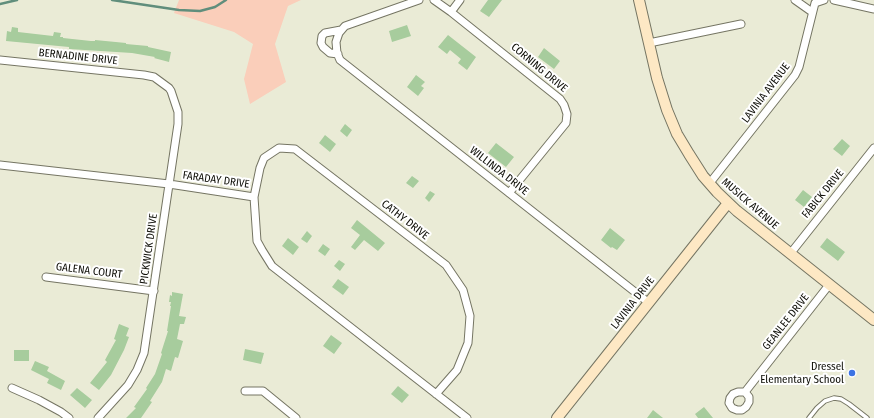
<!DOCTYPE html>
<style>
body{margin:0}
canvas{display:block;background:#eaebd6}
</style>
<canvas width="874" height="418"></canvas>
<script>
const ctx = document.querySelector('canvas').getContext('2d');
ctx.lineJoin = 'round';
function fillPath(path, color) { ctx.fillStyle = color; ctx.fill(path, 'evenodd'); }
const shape = rows => new Path2D(rows.map(r => 'M' + r).join(''));
function trace(path, color, width, dash) { ctx.strokeStyle = color; ctx.lineWidth = width; ctx.lineCap = dash ? 'butt' : 'round'; ctx.setLineDash(dash || []); ctx.stroke(path); }
function label(font, color, halo, rows, align = 'center') {
  ctx.font = font + ' "Fira Sans Condensed",sans-serif'; ctx.lineWidth = 4; ctx.setLineDash([]); ctx.textBaseline = 'middle'; ctx.strokeStyle = halo; ctx.fillStyle = color; for (const [text, x, y, turn = 0] of rows) {
    ctx.save(); ctx.translate(x, y); ctx.rotate((+turn || 0) * Math.PI / 180); ctx.textAlign = isNaN(turn) ? turn : align; if (halo) ctx.strokeText(text, 0, 0); ctx.fillText(text, 0, 0); ctx.restore();
  }
}
const green = shape([
 [179,0,301,0,288,6,275,44,286,82,250,104,244,79,253,44,234,32,174,13]
]);
const stream = shape([
 [112,0,179,10,200,11,215,7,226,0],
 [0,4,17,0]
]);
const building = shape([
 [488,0,502,0,489,17,480,11],
 [407,25,411,36,392,42,389,31],
 [12,27,18,28,18,32,53,36,54,32,61,33,60,37,63,37,63,38,91,41,95,41,95,40,126,43,126,44,148,46,148,47,171,52,169,62,154,58,155,57,132,53,69,49,69,47,6,41,7,31,11,32],
 [448,35,476,57,467,70,458,63,461,59,450,50,447,54,438,47],
 [544,48,560,61,554,69,538,57],
 [416,75,425,82,421,86,424,88,418,96,407,87],
 [345,124,352,130,347,137,340,131],
 [325,135,336,144,330,152,319,143],
 [842,139,850,146,842,156,833,149],
 [496,143,514,157,506,167,488,153],
 [412,176,419,181,413,188,406,183],
 [803,190,812,197,804,207,795,200],
 [430,191,435,194,429,202,425,198],
 [357,220,385,243,378,251,364,240,355,250,351,247,360,235,351,228],
 [610,228,625,240,617,250,612,247,611,248,601,240],
 [307,231,312,236,307,243,301,239],
 [288,238,299,247,293,255,282,246],
 [827,238,845,252,838,261,820,247],
 [323,244,330,249,325,256,318,251],
 [339,260,345,264,340,271,334,266],
 [338,279,349,287,343,295,332,287],
 [172,292,183,294,179,316,186,317,184,324,180,324,177,339,183,341,178,358,175,357,171,371,166,369,162,382,150,401,152,402,141,418,126,418,136,408,134,407,147,389,146,388,155,374,162,354,161,353,168,331,167,331,171,306,170,306,171,302,169,302,170,295,172,296],
 [119,324,129,328,126,336,129,337,124,350,111,375,99,390,90,383,107,362,105,360,116,340,114,339],
 [331,335,342,343,334,354,323,346],
 [245,349,264,353,261,364,243,360],
 [14,350,29,350,29,361,14,361],
 [35,361,49,367,47,371,65,381,61,390,47,383,49,379,31,370],
 [398,386,409,395,402,403,391,394],
 [77,388,92,400,85,408,70,395],
 [704,407,713,418,698,418,695,414],
 [653,410,663,418,647,418]
]);
const lane = shape([
 [809,418,817,408,825,401,834,398,841,399,849,404,867,418]
]);
const street = shape([
 [419,0,345,26,339,33,336,42,337,53,340,60,649,303],
 [434,0,451,12,560,99,564,105,567,114,566,123,509,193],
 [795,0,812,12],
 [834,0,874,9],
 [451,12,460,0],
 [649,43,741,24],
 [338,54,330,53,323,47,321,43,322,36,325,33,341,30],
 [0,60,144,75,154,77,169,88,171,91,178,112,178,124,144,353,137,370,128,385,98,418],
 [0,165,169,184,254,197],
 [709,184,795,75,799,67,815,3,824,0],
 [790,254,874,148],
 [46,277,154,291],
 [12,388,39,400,61,412,69,418],
 [245,391,263,391,296,418],
 [745,392,738,392,733,394,730,398,729,403,732,408,737,410,742,410,746,407,749,402,749,397,745,392,829,285],
 [436,394,457,370,468,343,470,316,463,290,446,265,295,149,279,148,264,158,260,168,254,197,257,241,262,250,272,266,467,418]
]);
const secondary = shape([
 [639,0,657,78,667,110,677,134,689,154,703,176,717,192,737,211,874,320],
 [557,418,728,203]
]);
const markers = [
 [852,373,4,"#3c73e3"]
];
const streetNames = [
 ["BERNADINE DRIVE",78,57,6],
 ["CORNING DRIVE",539,68,40],
 ["LAVINIA AVENUE",766,93,-53],
 ["WILLINDA DRIVE",499,171,38],
 ["FARADAY DRIVE",216,180,8],
 ["FABICK DRIVE",823,194,-51],
 ["MUSICK AVENUE",750,204,41],
 ["CATHY DRIVE",405,220,38],
 ["PICKWICK DRIVE",149,249,-82],
 ["GALENA COURT",89,271,7],
 ["LAVINIA DRIVE",633,303,-52],
 ["GEANLEE DRIVE",786,322,-52]
];
const poiNames = [
 ["Dressel",844,367],
 ["Elementary School",844,380]
];
fillPath(green, '#faceba');
trace(stream, '#608e7c', 2.5);
fillPath(building, '#a7cc9d');
trace(lane, '#757563', 5.5);
trace(street, '#757563', 9);
trace(secondary, '#757563', 12);
trace(lane, '#fff', 3.5);
trace(street, '#fff', 7);
trace(secondary, '#fde8c4', 10);
for (const [x, y, r, color] of markers) { const dot = new Path2D(); dot.arc(x, y, r, 0, 2 * Math.PI); ctx.fillStyle = color; ctx.fill(dot); trace(dot, '#fff', 1.5); }
label('11px', '#0e0e07', '#fff', streetNames);
label('11px', '#0e0e07', '#fff', poiNames, 'right');
</script>
